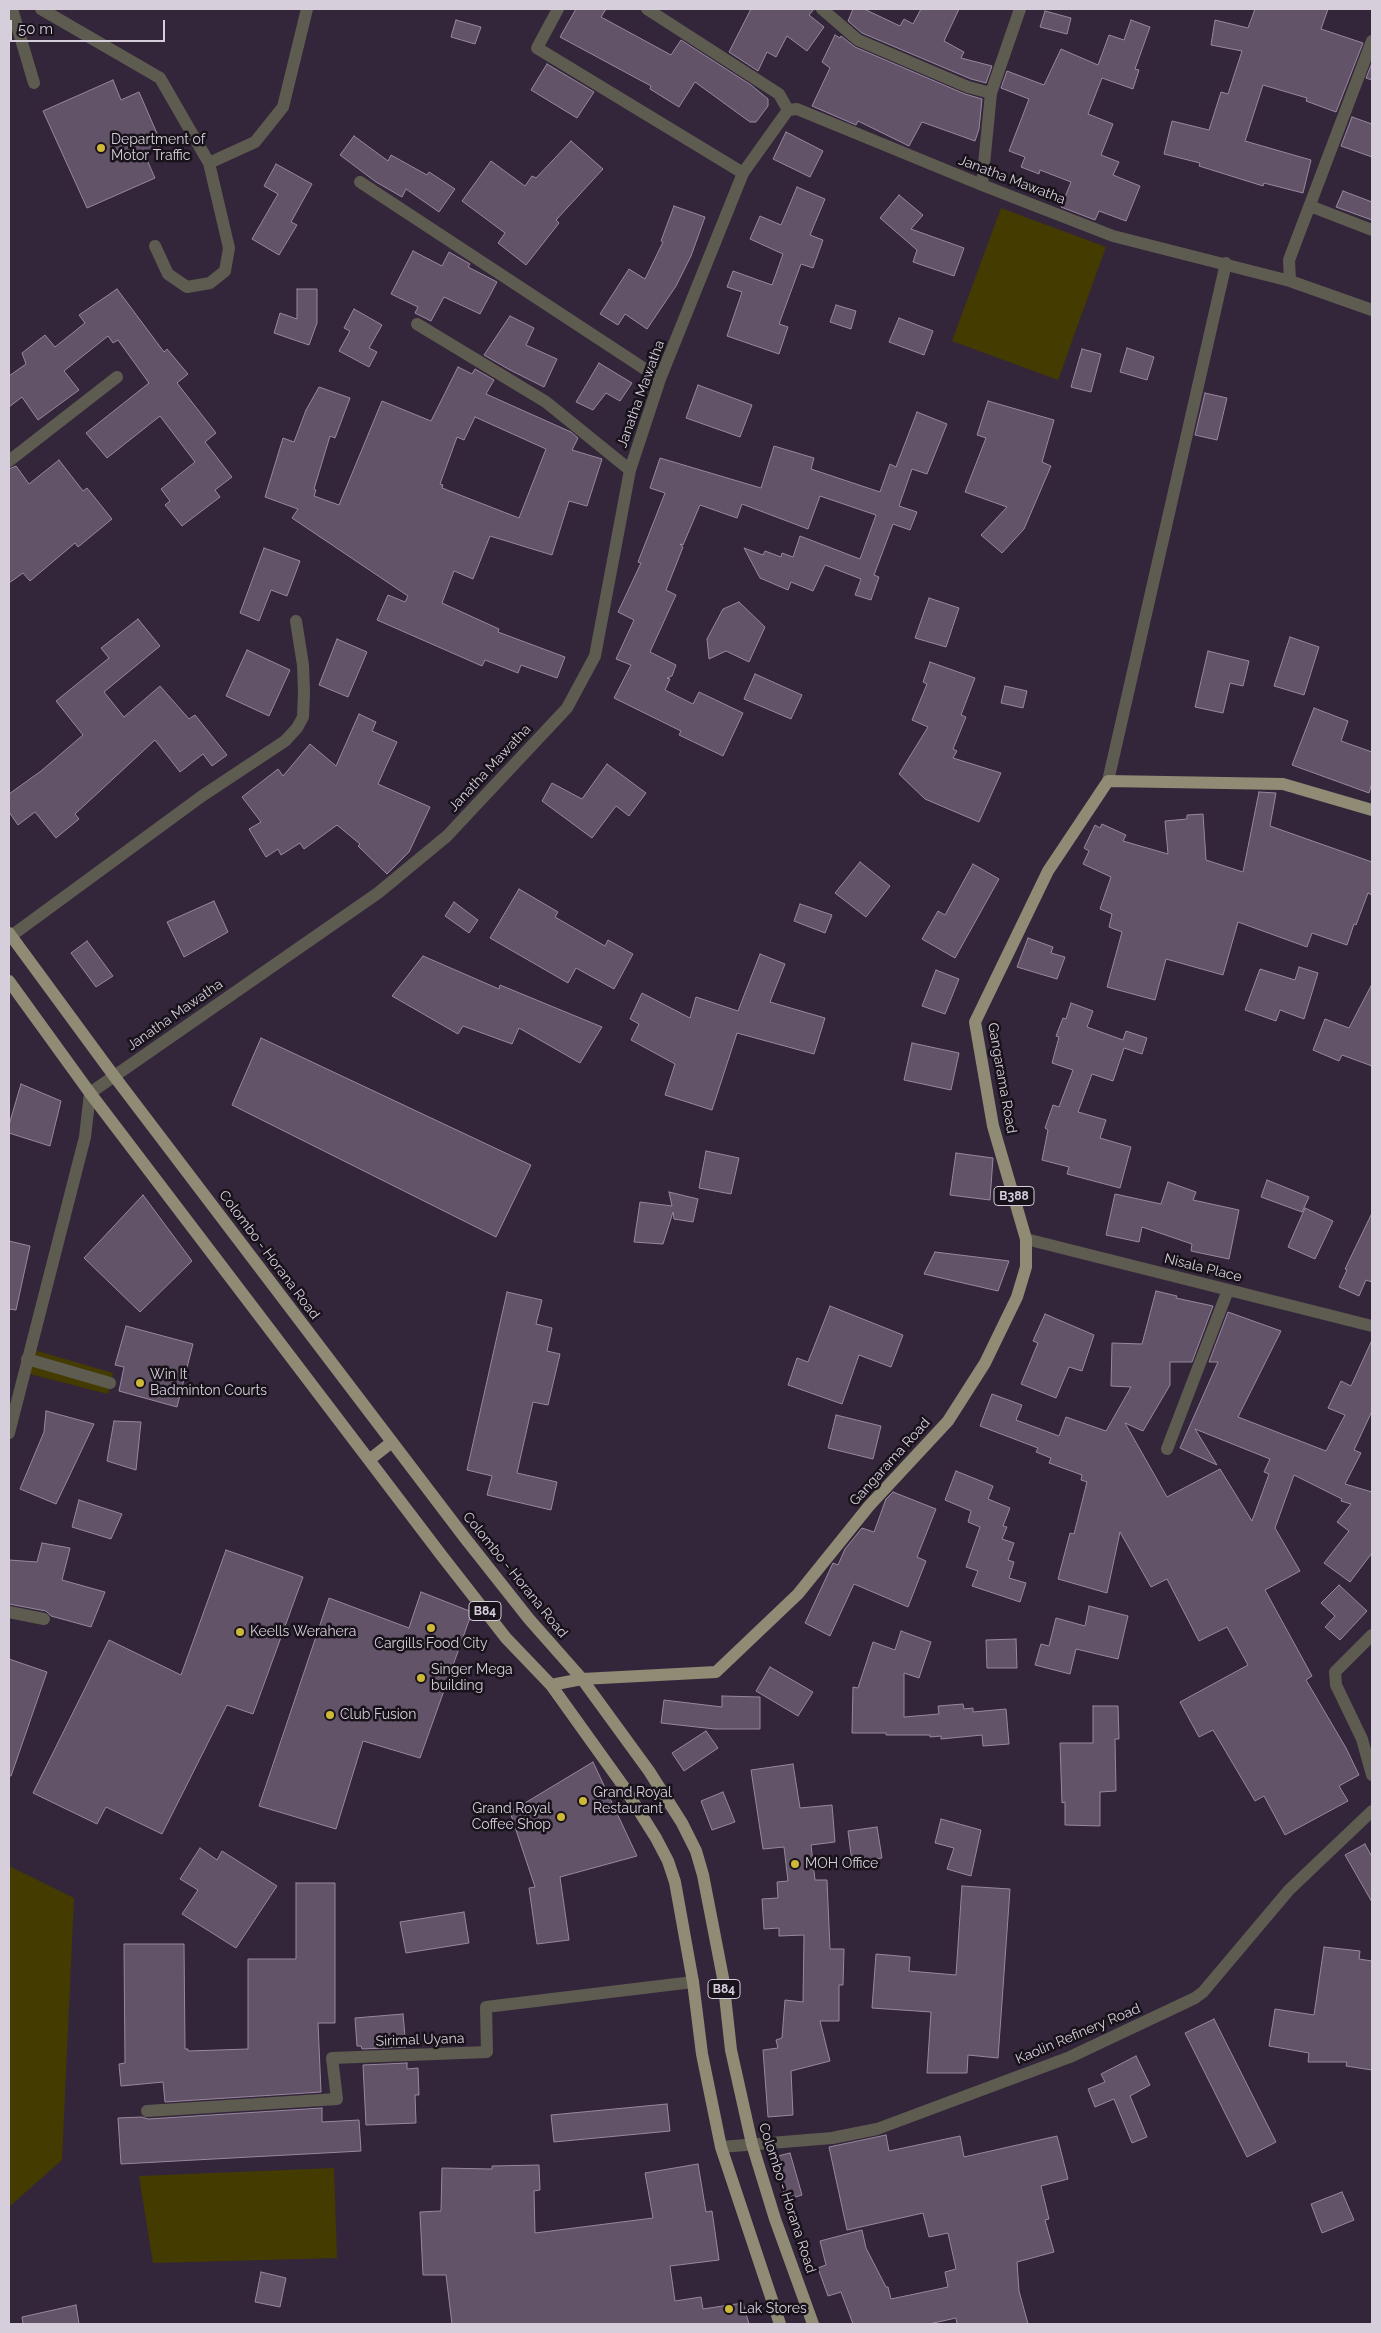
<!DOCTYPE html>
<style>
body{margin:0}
#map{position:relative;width:1381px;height:2333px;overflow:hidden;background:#34263a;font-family:Raleway,sans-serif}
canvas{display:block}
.frame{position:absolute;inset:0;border:10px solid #d7cedb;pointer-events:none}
.scale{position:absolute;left:10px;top:20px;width:155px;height:22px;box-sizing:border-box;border:2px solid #d7cedb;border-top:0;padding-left:6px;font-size:15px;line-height:18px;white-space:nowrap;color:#d7cedb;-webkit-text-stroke:4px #18121b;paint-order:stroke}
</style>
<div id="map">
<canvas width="1381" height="2333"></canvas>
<div class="frame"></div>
<div class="scale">50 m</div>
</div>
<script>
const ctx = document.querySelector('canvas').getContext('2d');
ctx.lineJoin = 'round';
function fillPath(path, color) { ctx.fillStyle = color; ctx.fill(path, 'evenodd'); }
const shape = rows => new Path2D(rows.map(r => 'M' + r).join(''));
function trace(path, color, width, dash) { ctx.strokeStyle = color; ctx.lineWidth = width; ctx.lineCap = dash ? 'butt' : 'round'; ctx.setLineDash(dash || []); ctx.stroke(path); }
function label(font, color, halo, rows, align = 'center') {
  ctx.font = font + ' Raleway,sans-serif'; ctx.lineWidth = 5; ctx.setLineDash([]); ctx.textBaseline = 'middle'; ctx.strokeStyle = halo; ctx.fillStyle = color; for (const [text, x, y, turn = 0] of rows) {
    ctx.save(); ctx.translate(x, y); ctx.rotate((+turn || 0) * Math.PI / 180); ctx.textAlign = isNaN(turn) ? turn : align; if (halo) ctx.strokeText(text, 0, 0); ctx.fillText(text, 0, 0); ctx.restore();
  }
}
const green = shape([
 [1001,208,1106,247,1058,380,952,341],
 [34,1350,113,1373,108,1394,30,1374],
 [9,1866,74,1898,62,2160,9,2207],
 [334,2168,337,2258,153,2263,139,2176]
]);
const building = shape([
 [576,9,606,9,601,17,671,55,681,40,751,85,768,99,768,106,756,122,750,122,695,82,679,107,650,89,651,86,560,37,576,9],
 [751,9,814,9,809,15,824,27,807,51,787,36,776,57,767,52,758,71,729,52,751,9],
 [853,9,864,9,900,26,904,19,913,24,921,9,959,9,944,41,964,52,961,58,992,66,986,83,971,79,862,33,848,21,853,9],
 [1255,9,1328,9,1321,29,1363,43,1336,112,1306,101,1307,98,1263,85,1245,141,1311,160,1303,193,1264,183,1263,186,1199,166,1200,163,1164,154,1172,121,1209,130,1221,92,1228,94,1242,51,1211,45,1215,20,1248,28,1255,9],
 [1045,11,1071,18,1067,34,1040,27,1045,11],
 [456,20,481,27,475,44,451,37,456,20],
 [1131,20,1150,27,1135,69,1139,70,1133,89,1102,78,1088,114,1113,124,1101,155,1119,162,1113,175,1140,186,1126,221,1099,211,1095,220,1061,207,1071,182,1040,170,1039,174,1021,167,1025,157,1009,151,1029,99,1001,88,1007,71,1044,85,1061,49,1098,65,1109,35,1124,40,1131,20],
 [835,35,840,38,841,36,855,47,965,94,982,99,979,129,975,141,922,122,909,146,858,121,856,125,812,106,830,68,822,62,835,35],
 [1372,63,1372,80,1366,78,1372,63],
 [547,64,594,92,577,118,531,90,547,64],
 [113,80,121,100,139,92,162,145,144,153,155,178,87,208,43,111,113,80],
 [1352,117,1372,124,1372,157,1341,146,1352,117],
 [786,132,823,151,810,177,773,159,786,132],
 [354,136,388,161,391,155,427,175,429,172,455,189,439,212,406,189,402,197,376,182,340,155,354,136],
 [571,141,603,169,556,220,559,223,526,265,498,243,505,233,462,201,491,161,525,186,532,176,536,178,571,141],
 [276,164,312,184,291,222,297,225,279,255,252,239,278,194,264,186,276,164],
 [797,187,825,199,810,235,823,240,813,268,801,264,779,324,788,327,779,354,727,336,742,292,727,287,733,271,772,285,783,254,750,239,760,216,781,225,797,187],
 [1343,191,1372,202,1372,220,1336,207,1343,191],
 [899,195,923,215,911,229,964,248,954,276,913,262,917,250,880,218,899,195],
 [674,206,705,217,691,256,676,286,647,329,625,314,618,325,600,314,629,269,645,279,663,242,661,241,674,206],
 [413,251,442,266,449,252,470,264,468,267,497,282,480,314,444,297,431,321,415,313,418,307,391,294,413,251],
 [117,289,164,352,167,349,188,374,177,383,216,433,205,442,232,477,215,490,220,497,182,526,165,505,170,501,161,489,195,462,160,416,107,458,86,433,149,383,118,340,113,343,108,336,64,371,79,390,38,420,22,397,9,407,9,376,26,364,22,353,45,335,55,347,85,323,79,315,117,289],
 [297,289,317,289,317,323,309,345,274,333,280,313,297,319,297,289],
 [836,305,856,311,851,329,830,322,836,305],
 [354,309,382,325,369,348,377,352,369,367,339,351,350,331,344,328,354,309],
 [510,316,534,328,526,345,557,359,544,387,510,370,484,355,510,316],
 [899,318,933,331,924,355,889,342,899,318],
 [1127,348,1154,357,1147,380,1120,372,1127,348],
 [1082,349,1101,354,1091,392,1071,387,1082,349],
 [599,363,632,383,620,401,606,393,593,410,576,402,599,363],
 [458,367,472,374,475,369,494,380,486,394,571,432,578,438,572,450,602,459,587,506,569,501,552,555,490,536,473,579,454,571,442,603,499,629,498,632,565,657,557,678,521,665,518,673,485,660,482,666,377,620,388,595,405,602,408,596,292,518,298,509,265,497,283,438,294,442,306,410,319,387,350,398,335,438,330,436,314,489,316,490,314,496,339,505,382,401,431,421,458,367],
 [475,417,546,449,519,518,442,488,443,485,440,484,457,437,464,440,475,417],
 [698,385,752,405,740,437,686,418,698,385],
 [1205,393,1227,398,1217,440,1195,435,1205,393],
 [988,401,1054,420,1042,462,1051,466,1024,529,1002,553,981,535,1007,507,965,492,986,438,977,435,988,401],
 [917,412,947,424,927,474,912,469,899,506,917,512,910,530,893,524,874,575,879,577,871,600,855,595,861,579,825,565,813,591,791,582,788,590,760,578,744,548,763,555,765,551,781,557,782,553,793,557,800,536,860,559,876,515,820,496,808,529,742,504,737,518,700,505,683,545,680,544,683,547,666,590,676,595,650,652,676,665,672,676,667,678,670,679,665,690,693,704,699,692,743,713,723,756,679,735,681,731,614,698,631,665,616,659,634,620,618,612,641,563,638,562,665,493,650,488,660,458,761,488,774,446,814,458,811,469,880,492,890,464,896,467,917,412],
 [59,460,83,491,87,488,112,519,78,547,75,543,30,581,23,573,9,583,9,469,16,466,29,484,59,460],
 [264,548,300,561,287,596,271,590,259,621,240,613,264,548],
 [929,598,959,608,946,647,915,638,929,598],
 [739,602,765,627,749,662,726,651,709,659,707,639,723,609,739,602],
 [138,619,160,646,104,692,124,717,160,686,189,719,195,715,227,755,212,766,203,754,180,772,155,740,75,814,79,819,56,838,35,812,18,825,9,812,9,794,41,771,83,735,56,701,109,658,101,648,138,619],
 [1290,637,1319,647,1304,695,1274,686,1290,637],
 [337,639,367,652,348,697,319,685,337,639],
 [247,650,290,670,269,716,226,696,247,650],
 [1208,651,1249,661,1243,686,1230,683,1223,713,1195,707,1208,651],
 [930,662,975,678,961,715,966,717,953,749,957,751,953,758,1001,773,979,822,925,799,899,774,928,727,912,720,927,684,923,682,930,662],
 [755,674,802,695,791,719,744,699,755,674],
 [1005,686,1027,691,1023,708,1001,703,1005,686],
 [1314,708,1348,721,1341,741,1372,752,1372,783,1369,793,1292,765,1314,708],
 [359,714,376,722,372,731,397,742,378,784,430,807,409,852,387,874,358,846,360,844,337,825,304,849,300,843,281,855,278,849,266,857,249,829,261,822,242,797,278,769,283,776,310,744,336,766,359,714],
 [607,764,646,793,629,816,616,806,592,838,542,801,552,783,582,799,607,764],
 [1259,792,1276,793,1270,826,1372,862,1372,895,1368,893,1356,925,1354,924,1347,945,1312,933,1307,947,1238,922,1223,975,1166,959,1155,1000,1107,987,1122,932,1109,927,1112,914,1100,909,1111,877,1083,864,1089,851,1084,848,1095,825,1100,828,1102,824,1126,835,1123,841,1168,854,1165,821,1187,819,1187,815,1203,814,1206,860,1243,872,1259,792],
 [860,862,890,886,866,917,835,893,860,862],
 [973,864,999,879,955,958,922,939,938,911,945,915,973,864],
 [519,889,558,912,555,917,605,946,608,940,633,954,614,989,576,968,568,983,490,938,519,889],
 [214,901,228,932,184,957,167,922,214,901],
 [454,902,478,920,469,933,445,916,454,902],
 [800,904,832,915,825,933,794,921,800,904],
 [1028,938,1053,947,1051,953,1065,957,1057,979,1017,967,1028,938],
 [87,941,113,976,96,987,71,953,87,941],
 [760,954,785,964,770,1002,825,1018,814,1054,737,1033,712,1110,665,1095,675,1064,631,1040,639,1024,630,1019,642,993,690,1018,696,997,738,1011,760,954],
 [423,956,499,989,500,985,602,1027,580,1063,519,1028,512,1044,463,1026,458,1034,392,996,423,956],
 [1299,967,1318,973,1304,1019,1280,1010,1276,1021,1245,1010,1260,969,1295,980,1299,967],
 [936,970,959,979,945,1014,922,1006,936,970],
 [1372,984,1372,1066,1342,1055,1339,1061,1313,1050,1325,1019,1349,1028,1372,984],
 [1071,1003,1093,1011,1087,1027,1123,1040,1126,1031,1147,1038,1142,1054,1124,1048,1113,1081,1092,1074,1078,1112,1106,1120,1100,1138,1131,1147,1120,1188,1067,1174,1069,1167,1042,1160,1048,1130,1045,1128,1053,1105,1059,1107,1073,1070,1052,1063,1059,1037,1056,1036,1063,1018,1066,1019,1071,1003],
 [261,1038,531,1165,496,1237,232,1105,261,1038],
 [912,1043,959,1053,951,1090,904,1080,912,1043],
 [21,1084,61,1101,50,1146,9,1133,9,1125,21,1084],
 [706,1151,739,1158,731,1194,699,1188,706,1151],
 [956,1153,993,1158,990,1200,950,1195,956,1153],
 [1267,1180,1309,1197,1302,1212,1261,1197,1267,1180],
 [1168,1182,1196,1192,1193,1200,1239,1210,1229,1259,1191,1251,1192,1244,1142,1227,1139,1242,1106,1235,1115,1194,1161,1204,1168,1182],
 [669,1192,698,1199,693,1222,674,1219,673,1212,663,1244,634,1242,640,1202,672,1206,669,1192],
 [143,1195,192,1261,140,1312,84,1258,143,1195],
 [1305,1208,1333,1221,1315,1259,1288,1247,1305,1208],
 [1372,1213,1372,1282,1366,1280,1359,1296,1339,1287,1347,1270,1345,1269,1372,1213],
 [9,1241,30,1246,16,1310,9,1309,9,1241],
 [935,1252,1009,1261,998,1291,924,1274,935,1252],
 [1156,1291,1177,1296,1176,1298,1213,1306,1192,1362,1170,1362,1170,1385,1143,1431,1125,1423,1167,1497,1220,1469,1252,1521,1269,1474,1264,1472,1270,1459,1195,1429,1217,1465,1180,1448,1218,1362,1209,1362,1228,1312,1281,1331,1238,1417,1326,1451,1345,1415,1328,1408,1341,1381,1351,1386,1372,1340,1372,1411,1354,1450,1361,1453,1345,1484,1372,1492,1372,1553,1350,1582,1324,1563,1349,1531,1337,1522,1351,1504,1341,1501,1342,1499,1294,1475,1275,1528,1300,1571,1265,1590,1312,1676,1306,1680,1346,1748,1359,1775,1339,1786,1348,1801,1285,1835,1264,1796,1255,1801,1213,1730,1199,1737,1180,1702,1248,1665,1227,1627,1199,1641,1167,1579,1151,1587,1120,1532,1107,1593,1058,1579,1070,1533,1074,1534,1087,1482,1081,1480,1082,1475,1049,1463,1051,1458,1036,1452,1038,1448,980,1426,992,1394,1022,1405,1016,1420,1059,1436,1066,1417,1106,1431,1131,1387,1111,1386,1112,1343,1142,1344,1156,1291],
 [507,1292,542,1300,536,1324,552,1328,547,1351,560,1354,548,1405,533,1402,517,1473,557,1482,551,1510,487,1495,492,1476,467,1470,507,1292],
 [830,1306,903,1335,891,1367,859,1355,842,1404,788,1385,797,1358,808,1362,830,1306],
 [1045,1314,1094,1335,1082,1371,1069,1367,1056,1398,1021,1384,1038,1343,1033,1341,1045,1314],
 [126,1326,193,1344,177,1407,119,1391,124,1367,115,1365,126,1326],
 [46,1411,94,1424,56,1504,20,1489,44,1432,46,1411],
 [836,1415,881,1426,873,1459,828,1448,836,1415],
 [114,1421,141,1422,136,1470,107,1461,114,1421],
 [956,1471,993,1486,988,1499,1010,1508,1003,1526,1007,1527,1002,1539,1014,1543,1008,1560,1014,1562,1009,1578,1026,1583,1020,1602,972,1586,978,1571,966,1567,980,1527,968,1522,971,1511,945,1500,956,1471],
 [893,1492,936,1509,917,1557,926,1561,908,1607,854,1584,830,1636,805,1623,833,1563,838,1565,845,1549,862,1528,874,1532,886,1499,893,1492],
 [79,1500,122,1514,111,1539,72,1527,79,1500],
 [42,1543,70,1548,62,1580,105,1592,91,1627,51,1616,46,1611,9,1604,9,1560,37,1562,42,1543],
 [226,1550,303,1577,253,1714,227,1705,162,1834,106,1807,97,1824,33,1793,109,1640,181,1675,226,1550],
 [1339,1585,1367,1611,1340,1640,1325,1627,1335,1616,1321,1603,1339,1585],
 [421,1592,472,1612,420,1758,363,1741,336,1829,259,1806,329,1598,409,1628,421,1592],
 [1089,1606,1128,1616,1118,1659,1076,1649,1070,1674,1035,1665,1041,1644,1049,1646,1056,1618,1085,1626,1089,1606],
 [901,1631,931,1642,919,1678,904,1673,904,1717,939,1714,938,1706,963,1704,964,1709,973,1708,973,1712,1006,1709,1009,1744,983,1746,982,1735,941,1739,941,1736,930,1737,930,1735,886,1735,886,1733,852,1733,853,1687,858,1688,873,1642,895,1650,901,1631],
 [1016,1639,1017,1668,987,1668,986,1640,1016,1639],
 [9,1659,47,1672,11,1776,9,1776,9,1659],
 [770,1667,813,1692,798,1716,756,1691,770,1667],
 [722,1696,760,1697,760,1729,715,1729,661,1723,664,1700,722,1707,722,1696],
 [1093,1706,1118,1706,1119,1739,1115,1739,1116,1791,1100,1792,1100,1826,1065,1825,1065,1802,1062,1803,1060,1743,1093,1743,1093,1706],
 [706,1731,718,1748,684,1771,672,1753,706,1731],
 [593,1762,637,1856,560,1877,569,1940,537,1944,529,1888,535,1887,510,1812,593,1762],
 [793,1764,800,1808,832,1805,835,1842,811,1845,815,1880,827,1880,830,1949,844,1949,843,1985,839,1985,839,2021,820,2021,830,2061,791,2071,793,2115,768,2117,763,2050,778,2048,776,2040,782,2038,785,2000,803,2002,804,1935,779,1936,779,1928,764,1929,762,1899,778,1898,777,1882,788,1881,784,1847,763,1849,751,1770,793,1764],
 [723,1792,735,1822,712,1830,701,1801,723,1792],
 [941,1819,981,1830,971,1876,947,1869,954,1848,935,1843,941,1819],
 [877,1827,882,1858,852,1862,848,1831,877,1827],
 [1365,1844,1372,1857,1372,1902,1345,1855,1365,1844],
 [200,1848,217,1860,222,1851,277,1886,236,1948,182,1914,198,1890,180,1879,200,1848],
 [296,1883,335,1883,335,2023,318,2023,321,2092,165,2102,163,2082,121,2086,119,2064,125,2063,124,1944,184,1944,185,2049,188,2049,188,2051,248,2049,248,1959,296,1959,296,1883],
 [962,1886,1010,1889,998,2058,968,2055,967,2073,927,2073,931,2012,872,2008,876,1954,910,1957,909,1971,956,1975,962,1886],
 [464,1912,469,1943,406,1953,400,1922,464,1912],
 [1324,1947,1360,1951,1359,1959,1372,1961,1372,2070,1346,2066,1347,2062,1308,2062,1309,2053,1269,2046,1275,2009,1314,2015,1324,1947],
 [403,2014,406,2047,362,2049,361,2046,357,2046,355,2018,403,2014],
 [1214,2019,1276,2142,1247,2157,1185,2033,1214,2019],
 [1136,2056,1150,2085,1130,2096,1147,2137,1132,2143,1114,2099,1095,2107,1088,2089,1105,2082,1101,2074,1136,2056],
 [407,2063,407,2069,418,2068,419,2095,415,2095,416,2123,366,2125,363,2065,407,2063],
 [667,2104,670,2131,554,2142,551,2115,667,2104],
 [322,2108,322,2122,359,2120,361,2151,121,2164,118,2118,142,2117,148,2119,322,2108],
 [886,2135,889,2151,960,2136,964,2157,1057,2136,1068,2179,1041,2186,1049,2219,1045,2220,1054,2252,1017,2262,1019,2291,1028,2324,957,2324,956,2318,929,2324,853,2324,841,2292,828,2296,818,2268,826,2265,820,2241,862,2230,866,2248,886,2287,888,2287,891,2299,948,2287,945,2272,956,2269,948,2233,929,2237,923,2213,847,2230,829,2147,886,2135],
 [790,2153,802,2195,786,2200,774,2157,790,2153],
 [698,2164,706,2212,712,2211,719,2260,670,2266,675,2301,701,2297,703,2309,743,2303,749,2324,452,2324,446,2275,423,2275,420,2212,441,2211,442,2168,492,2169,492,2166,539,2165,540,2190,534,2191,535,2233,653,2218,645,2173,698,2164],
 [1342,2192,1354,2220,1322,2233,1311,2204,1342,2192],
 [261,2272,286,2278,280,2307,255,2302,261,2272],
 [76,2305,79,2324,23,2324,22,2317,76,2305]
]);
const minor = shape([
 [12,9,34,83],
 [41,9,160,78,209,163,229,248,225,271,210,283,187,287,168,274,155,246],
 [558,9,537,48,743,173],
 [647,9,779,94,788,110],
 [822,9,858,40,968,87,991,93],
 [209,163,255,142,283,107,307,9],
 [360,182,660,379],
 [982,185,991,93,1020,9],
 [1310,206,1372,230],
 [1290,281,1289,260,1372,41],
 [417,324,546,402,630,470],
 [9,461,117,377],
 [1108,781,1226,263],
 [11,936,202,796,285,741,297,728,303,717,304,693,303,665,296,621],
 [1026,1239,1372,1326],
 [27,1359,110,1383],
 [9,1433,85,1137,90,1093,378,893,447,836,567,708,595,656,630,470,660,379,743,173,788,110,797,109,982,185,1113,236,1290,281,1372,310],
 [1167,1449,1228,1290],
 [9,1612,44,1619],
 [1372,1635,1335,1672,1336,1685,1362,1739,1372,1775],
 [147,2111,337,2099,332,2058,487,2052,486,2007,693,1982],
 [721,2147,832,2138,877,2129,1070,2057,1195,1998,1203,1992,1289,1890,1372,1811]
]);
const major = shape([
 [9,933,114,1076,465,1538,529,1619,582,1679,649,1771,682,1823,696,1851,703,1875,723,1978,731,2050,752,2144,775,2219,813,2324],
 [9,981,90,1093,442,1556,506,1638,551,1685,624,1787,656,1838,668,1861,675,1882,693,1982,702,2054,721,2147,780,2324],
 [369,1460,392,1442],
 [551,1685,582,1679,716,1672,798,1594,869,1506,948,1421,985,1363,1017,1297,1026,1267,1026,1239,993,1126,975,1022,1048,871,1108,781,1283,784,1372,810]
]);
const markers = [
 [101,148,5,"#ceb837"],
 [140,1383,5,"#ceb837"],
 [431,1628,5,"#ceb837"],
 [240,1632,5,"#ceb837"],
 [421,1678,5,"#ceb837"],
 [330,1715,5,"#ceb837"],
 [583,1801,5,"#ceb837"],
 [561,1817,5,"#ceb837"],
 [795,1864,5,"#ceb837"],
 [729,2309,5,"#ceb837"]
];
const shields = [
 [1014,1196,40],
 [485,1611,32],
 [724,1989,32]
];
const shieldNames = [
 ["B388",1014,1196],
 ["B84",485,1611],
 ["B84",724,1989]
];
const poiNames = [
 ["Department of",111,140],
 ["Motor Traffic",111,156],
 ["Win It",150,1375],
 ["Badminton Courts",150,1391],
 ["Keells Werahera",250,1632],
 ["Cargills Food City",431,1644,"center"],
 ["Singer Mega",431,1670],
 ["building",431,1686],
 ["Club Fusion",340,1715],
 ["Grand Royal",593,1793],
 ["Restaurant",593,1809],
 ["Grand Royal",551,1809,"right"],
 ["Coffee Shop",551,1825,"right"],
 ["MOH Office",805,1864],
 ["Lak Stores",739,2309]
];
const streetNames = [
 ["Janatha Mawatha",1012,180,21],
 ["Janatha Mawatha",641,394,-70],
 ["Janatha Mawatha",490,768,-47],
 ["Janatha Mawatha",175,1015,-35],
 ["Gangarama Road",1002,1078,80],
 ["Colombo - Horana Road",269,1255,53],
 ["Nisala Place",1203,1268,14],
 ["Gangarama Road",890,1462,-48],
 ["Colombo - Horana Road",515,1575,51],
 ["Kaolin Refinery Road",1078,2034,-23],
 ["Sirimal Uyana",420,2040,-2],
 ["Colombo - Horana Road",787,2198,72]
];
fillPath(green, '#443b01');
fillPath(building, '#625368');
trace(building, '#98889f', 1);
trace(minor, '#5e5c51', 12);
trace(major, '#8f8b75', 12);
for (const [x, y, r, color] of markers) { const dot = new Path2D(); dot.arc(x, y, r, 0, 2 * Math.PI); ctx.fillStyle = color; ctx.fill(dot); trace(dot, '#18121b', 2); }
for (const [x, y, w] of shields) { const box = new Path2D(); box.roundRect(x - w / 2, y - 9.5, w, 19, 4); ctx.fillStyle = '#18121b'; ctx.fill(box); trace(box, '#d7cedb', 1); }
label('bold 12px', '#d7cedb', null, shieldNames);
label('14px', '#d7cedb', '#18121b', poiNames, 'left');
label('14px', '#d7cedb', '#18121b', streetNames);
</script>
